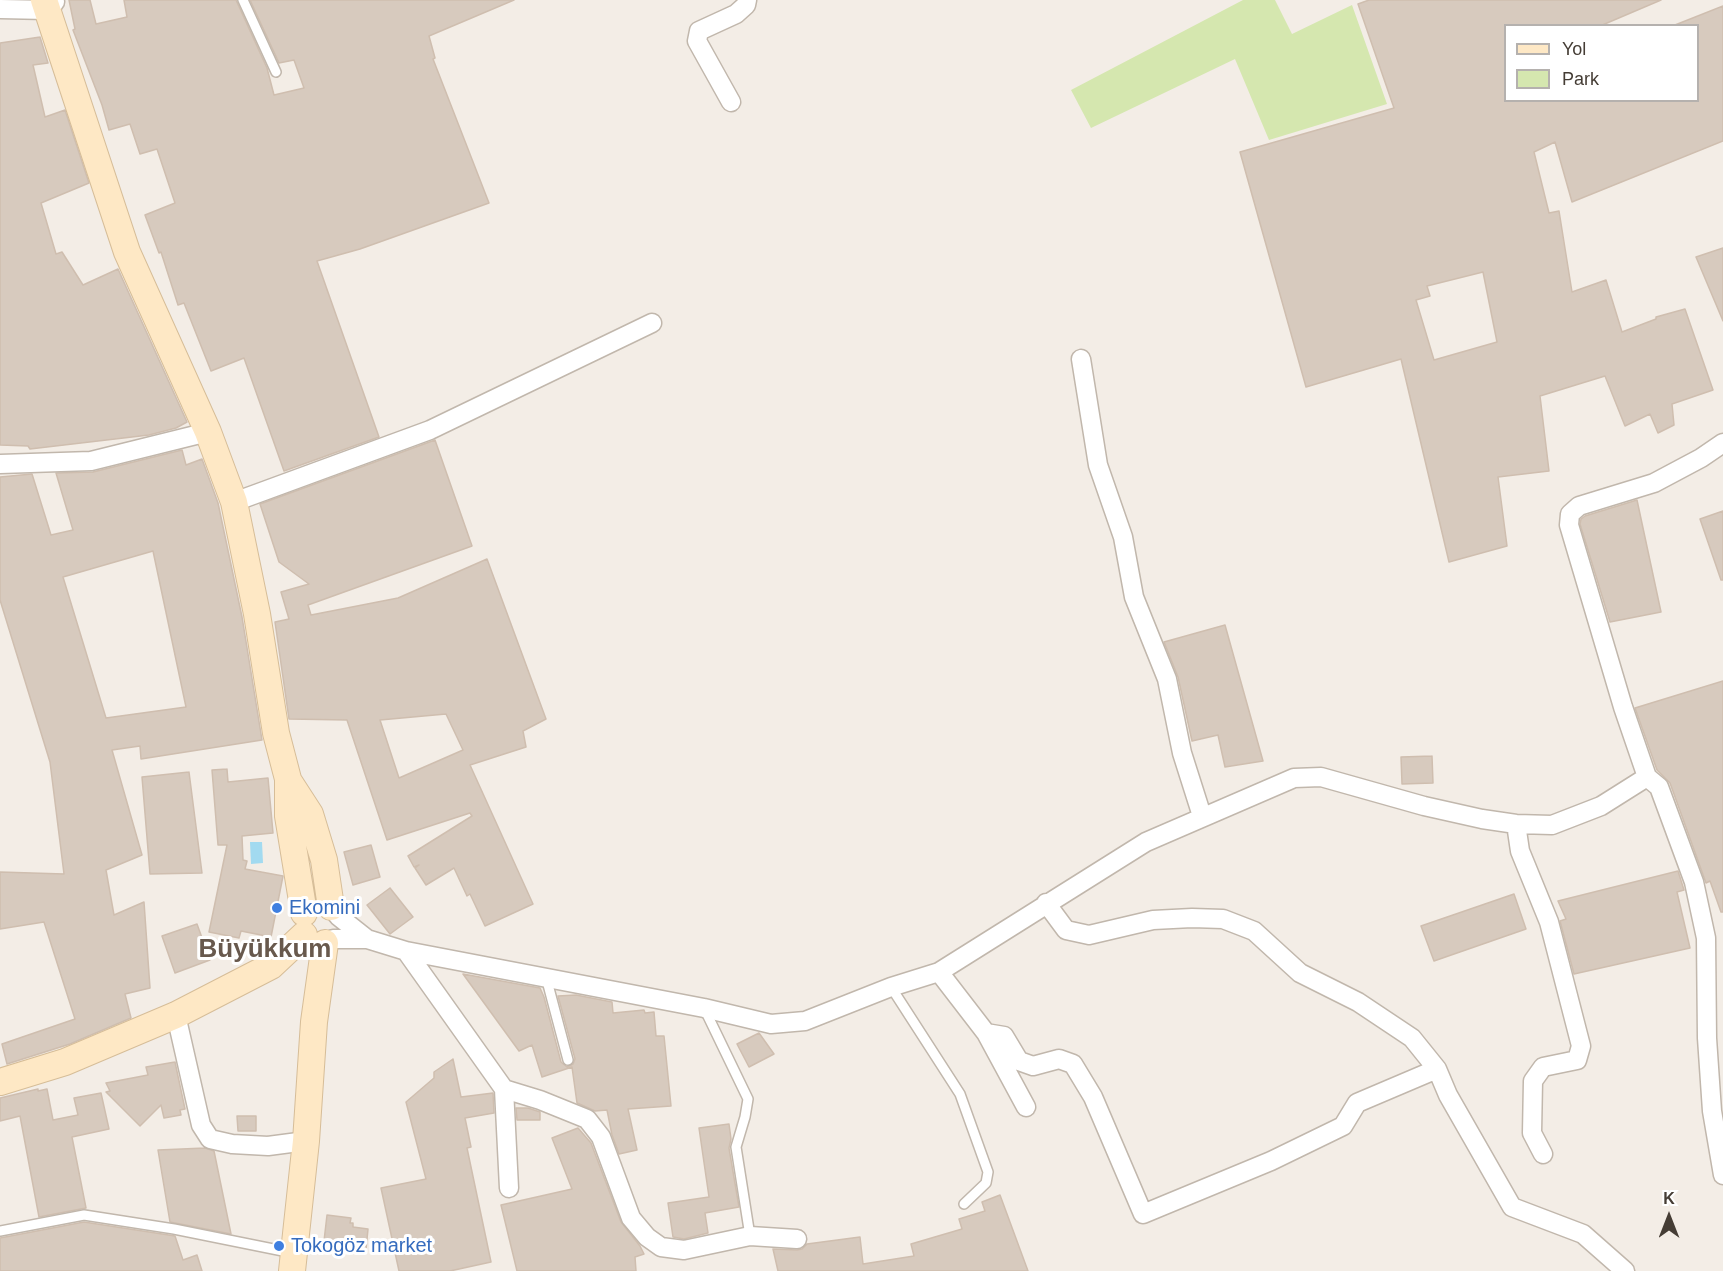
<!DOCTYPE html>
<meta charset="utf-8">
<style>
body{margin:0}
#map{position:relative;width:1723px;height:1271px;overflow:hidden;background:#f3ede6;font-family:Arial,sans-serif}
canvas{display:block}
.legend{position:absolute;left:1504px;top:24px;width:195px;height:78px;box-sizing:border-box;background:#fff;border:2px solid #b5b1ae;margin:0;padding:8px 10px;list-style:none;font-size:18px;color:#453d35}
.legend li{display:flex;align-items:center;gap:12px;height:30px}
.legend b{width:30px;border:2px solid #b5b1ae}
.north{position:absolute;left:1639px;top:1187px;width:60px;height:60px;-webkit-text-stroke:4px #fff;paint-order:stroke;rotate:0deg;font-size:16px;font-weight:700;line-height:24px;text-align:center;color:#453d35}
.north::after{content:'';display:block;margin:auto;width:21px;height:27px;background:#453d35;clip-path:polygon(50% 0,100% 100%,50% 72%,0 100%)}
</style>
<div id="map">
<canvas width="1723" height="1271"></canvas>
<ul class="legend">
<li><b style="height:8px;background:#fee8c5"></b>Yol</li>
<li><b style="height:16px;background:#d5e7af"></b>Park</li>
</ul>
<div class="north">K</div>
</div>
<script>
const ctx = document.querySelector('canvas').getContext('2d');
ctx.lineJoin = 'round';
function fillPath(path, color) { ctx.fillStyle = color; ctx.fill(path, 'evenodd'); }
const shape = rows => new Path2D(rows.map(r => 'M' + r).join(''));
function trace(path, color, width, dash) { ctx.strokeStyle = color; ctx.lineWidth = width; ctx.lineCap = dash ? 'butt' : 'round'; ctx.setLineDash(dash || []); ctx.stroke(path); }
function label(font, color, halo, rows, align = 'center') {
  ctx.font = font + ' Arial,sans-serif'; ctx.lineWidth = 6; ctx.setLineDash([]); ctx.textBaseline = 'middle'; ctx.strokeStyle = halo; ctx.fillStyle = color; for (const [text, x, y, turn = 0] of rows) {
    ctx.save(); ctx.translate(x, y); ctx.rotate((+turn || 0) * Math.PI / 180); ctx.textAlign = isNaN(turn) ? turn : align; if (halo) ctx.strokeText(text, 0, 0); ctx.fillText(text, 0, 0); ctx.restore();
  }
}
const green = shape([
 [1243,0,1275,0,1292,34,1352,5,1387,104,1269,140,1235,59,1091,128,1071,90]
]);
const water = shape([
 [250,842,262,842,263,863,251,864]
]);
const building = shape([
 [69,0,90,0,96,24,127,17,124,0,236,0,267,68,274,95,304,88,294,60,279,63,250,0,514,0,429,36,435,58,433,59,489,203,360,249,317,261,379,437,284,471,244,358,211,371,184,303,178,305,161,252,159,253,145,215,175,203,157,149,140,154,130,124,109,130,102,105,73,30,75,29,69,0],
 [1369,0,1661,0,1600,26,1506,26,1506,100,1698,100,1698,26,1675,25,1723,6,1723,141,1572,202,1555,142,1534,152,1549,213,1559,211,1572,292,1606,280,1622,332,1656,319,1656,317,1685,309,1713,390,1672,404,1674,425,1658,433,1650,414,1625,426,1605,376,1540,396,1549,471,1498,477,1507,546,1449,562,1401,359,1306,387,1240,152,1394,108,1358,4,1369,0],
 [1483,272,1497,342,1434,360,1416,300,1430,296,1427,286,1483,272],
 [40,37,48,63,33,65,45,117,65,110,89,183,41,203,56,254,62,252,83,285,118,269,187,422,176,428,149,435,30,449,28,446,0,445,0,43,40,37],
 [1723,248,1723,321,1696,257,1723,248],
 [435,440,472,546,308,605,311,615,398,598,487,559,546,719,523,731,526,747,470,765,533,904,485,926,470,894,467,896,454,868,426,885,415,868,419,865,414,867,408,856,472,816,470,813,387,840,347,720,289,719,275,622,289,619,281,592,309,584,279,562,260,504,435,440],
 [446,714,463,750,399,778,380,720,446,714],
 [182,450,186,465,202,459,218,503,242,617,262,740,141,759,140,746,112,750,142,855,106,870,114,915,144,902,150,988,125,994,131,1018,70,1044,7,1064,2,1044,75,1019,44,922,0,929,0,872,64,874,50,762,0,600,0,477,32,474,51,535,73,530,56,473,93,472,182,450],
 [153,551,186,707,106,718,63,577,153,551],
 [1637,500,1661,612,1610,622,1580,524,1581,519,1585,516,1637,500],
 [1723,511,1723,580,1721,580,1700,519,1723,511],
 [1225,625,1263,761,1225,767,1218,735,1192,741,1178,677,1164,642,1225,625],
 [1723,681,1723,912,1721,912,1710,881,1706,883,1670,783,1657,770,1635,708,1723,681],
 [1432,756,1433,783,1402,784,1401,757,1432,756],
 [227,769,228,782,268,778,273,833,242,836,243,860,247,861,245,869,283,876,271,937,241,931,239,938,209,932,227,845,218,845,212,770,227,769],
 [189,772,202,873,150,874,142,777,189,772],
 [371,845,380,877,353,885,344,852,371,845],
 [1678,871,1684,890,1677,892,1690,948,1574,974,1560,921,1566,919,1558,901,1678,871],
 [390,888,413,917,390,934,367,905,390,888],
 [1514,894,1526,929,1434,961,1421,926,1514,894],
 [197,924,210,960,175,973,162,936,197,924],
 [463,974,540,988,544,997,561,1062,567,1067,573,1064,575,1059,558,996,576,995,612,1002,613,1013,644,1010,645,1013,654,1012,656,1036,664,1036,671,1106,628,1109,637,1150,619,1154,612,1135,607,1110,595,1111,577,1103,572,1067,542,1077,532,1045,519,1051,463,974],
 [759,1033,774,1054,749,1067,737,1044,759,1033],
 [453,1059,461,1097,493,1093,494,1113,465,1118,471,1147,467,1148,491,1262,450,1271,399,1271,381,1188,426,1179,406,1102,434,1078,434,1072,453,1059],
 [175,1062,185,1109,180,1110,181,1115,164,1118,161,1105,140,1126,106,1092,110,1091,106,1083,148,1075,146,1067,175,1062],
 [38,1089,38,1091,47,1089,53,1120,78,1115,74,1098,101,1093,109,1129,72,1137,86,1208,39,1217,20,1116,0,1121,0,1098,38,1089],
 [516,1108,528,1108,540,1112,540,1120,517,1120,516,1108],
 [237,1116,256,1116,256,1131,238,1131,237,1116],
 [729,1124,731,1139,729,1148,739,1207,705,1213,708,1233,684,1239,673,1237,668,1203,709,1197,699,1128,729,1124],
 [578,1128,591,1143,621,1222,640,1246,644,1254,635,1257,636,1271,517,1271,501,1205,572,1189,552,1138,578,1128],
 [205,1148,214,1151,231,1234,170,1222,158,1150,205,1148],
 [1000,1195,1028,1271,778,1271,773,1249,797,1250,802,1249,807,1244,860,1237,863,1264,914,1256,911,1244,962,1229,959,1219,985,1211,982,1202,1000,1195],
 [327,1215,351,1218,350,1223,353,1223,353,1227,368,1229,366,1250,339,1247,339,1243,324,1241,327,1215],
 [84,1222,175,1236,183,1260,197,1255,202,1271,0,1271,0,1238,84,1222]
]);
const lane = shape([
 [243,0,276,72],
 [546,977,568,1060],
 [891,987,960,1094,988,1172,986,1183,964,1204],
 [705,1010,748,1099,745,1117,736,1147,750,1236],
 [0,1231,84,1215,174,1229,293,1253]
]);
const street = shape([
 [0,9,47,10,55,2],
 [731,102,697,41,699,31,736,14,746,5,747,0],
 [1081,359,1098,465,1123,537,1134,597,1167,679,1182,753,1202,816],
 [0,464,91,461,208,432],
 [234,502,430,430,652,323],
 [1647,777,1659,787,1694,882,1706,938,1707,1038,1712,1111,1723,1175],
 [1516,824,1520,851,1549,922,1581,1046,1577,1060,1543,1067,1533,1081,1532,1133,1543,1154],
 [1046,903,1066,930,1089,935,1153,920,1192,918,1223,919,1254,931,1300,973,1358,1002,1412,1038,1437,1069,1448,1095,1512,1207,1583,1234,1625,1271],
 [338,916,367,939],
 [333,939,367,939,406,951,704,1008,771,1024,805,1021,891,987,939,972,1146,842,1294,778,1321,777,1424,806,1482,819,1516,824,1552,825,1601,806,1647,777,1623,707,1569,525,1570,514,1579,506,1654,483,1701,458,1723,443],
 [406,951,504,1089,540,1100,587,1119,601,1137,631,1218,647,1237,661,1247,684,1250,750,1236,797,1239],
 [939,972,986,1033,1026,1107],
 [176,1015,201,1125,210,1139,232,1144,268,1146,306,1141],
 [986,1033,1004,1036,1019,1061,1033,1066,1059,1059,1073,1064,1093,1097,1143,1214,1271,1161,1343,1126,1357,1103,1437,1069],
 [504,1089,509,1188]
]);
const secondary = shape([
 [44,0,127,252,208,432,234,502,257,614,276,733,288,779,288,816,304,913],
 [288,780,310,814,324,860,331,907],
 [0,1082,65,1062,176,1015,271,966,304,935],
 [292,1271,306,1141,314,1022,325,943]
]);
const markers = [
 [277,908,6,"#3f7fe0"],
 [279,1246,6,"#3f7fe0"]
];
const shopNames = [
 ["Ekomini",289,908],
 ["Tokogöz market",291,1246]
];
const districtNames = [
 ["Büyükkum",265,950]
];
fillPath(green, '#d5e7af');
fillPath(water, '#a2daf0');
fillPath(building, '#d7cabe');
trace(building, '#cfbeaf', 1.5);
trace(lane, '#c1b7ac', 12);
trace(street, '#c1b7ac', 21);
trace(secondary, '#d6bd98', 28);
trace(lane, '#fff', 9);
trace(street, '#fff', 18);
trace(secondary, '#fee8c5', 26);
for (const [x, y, r, color] of markers) { const dot = new Path2D(); dot.arc(x, y, r, 0, 2 * Math.PI); ctx.fillStyle = color; ctx.fill(dot); trace(dot, '#fff', 2); }
label('20px', '#366cbe', '#fff', shopNames, 'left');
label('bold 26px', '#68594d', '#fff', districtNames);
</script>
